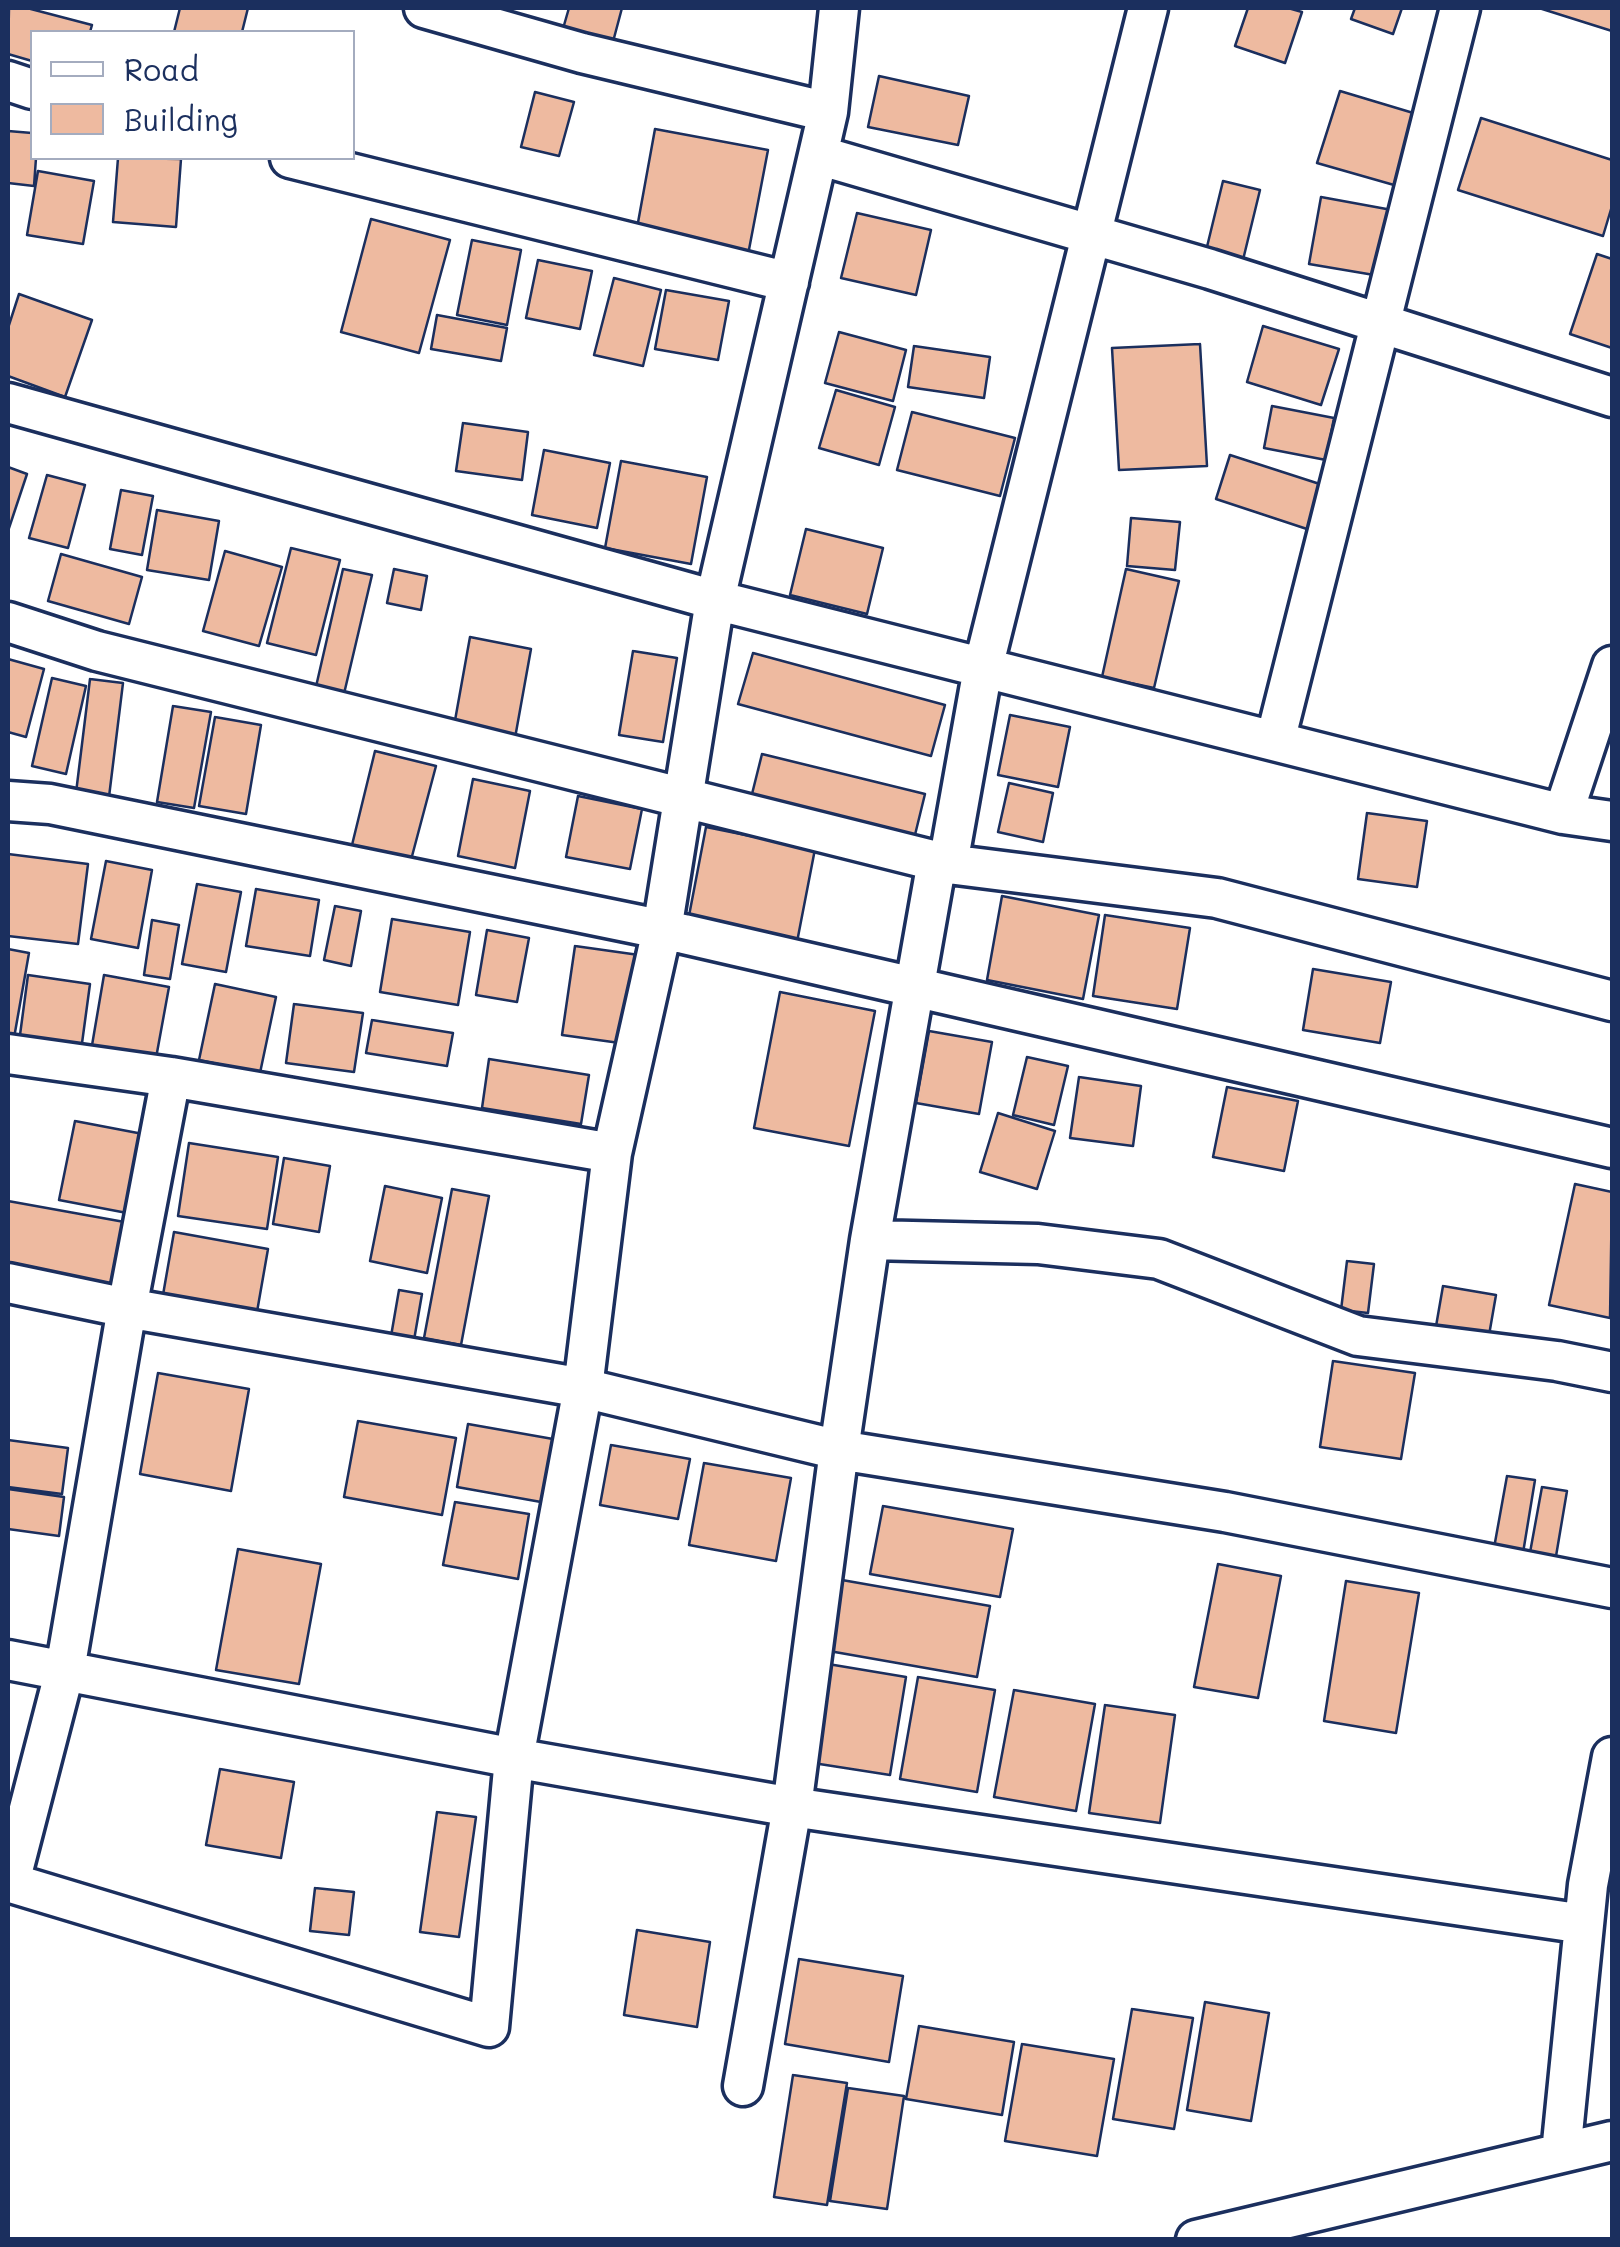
<!DOCTYPE html>
<style>
body{margin:0}
#map{position:relative;width:1620px;height:2247px;overflow:hidden;background:#fff;font-family:Mali,sans-serif}
canvas{display:block}
.frame{position:absolute;inset:0;border:10px solid #1b2f5e;pointer-events:none}
.legend{position:absolute;left:30px;top:30px;width:325px;height:130px;box-sizing:border-box;background:#fff;border:2px solid #a4acbf;margin:0;padding:12px 18px;list-style:none;font-size:30px;color:#1b2f5e}
.legend li{display:flex;align-items:center;gap:20px;height:50px}
.legend b{width:50px;border:2px solid #a4acbf}
</style>
<div id="map">
<canvas width="1620" height="2247"></canvas>
<div class="frame"></div>
<ul class="legend">
<li><b style="height:12px;background:#fff"></b>Road</li>
<li><b style="height:28px;background:#eebaa0"></b>Building</li>
</ul>
</div>
<script>
const ctx = document.querySelector('canvas').getContext('2d');
ctx.lineJoin = 'round';
function fillPath(path, color) { ctx.fillStyle = color; ctx.fill(path, 'evenodd'); }
const shape = rows => new Path2D(rows.map(r => 'M' + r).join(''));
function trace(path, color, width, dash) { ctx.strokeStyle = color; ctx.lineWidth = width; ctx.lineCap = dash ? 'butt' : 'round'; ctx.setLineDash(dash || []); ctx.stroke(path); }
const building = shape([
 [9,8,27,8,92,25,90,32,32,32,32,61,8,54,9,8],
 [180,8,248,8,242,32,174,32,180,8],
 [569,8,622,8,610,53,560,39,569,8],
 [1248,8,1288,8,1302,12,1285,63,1235,46,1248,8],
 [1355,8,1402,8,1393,34,1351,19,1355,8],
 [1539,8,1612,8,1612,31,1539,8],
 [879,76,969,96,958,145,868,127,879,76],
 [1340,91,1420,115,1401,187,1317,163,1340,91],
 [535,92,574,102,559,156,521,147,535,92],
 [1481,118,1612,160,1612,206,1603,236,1458,190,1481,118],
 [655,129,768,150,747,260,635,239,655,129],
 [8,131,32,133,32,158,36,158,34,186,8,183,8,131],
 [118,158,181,159,176,227,113,222,118,158],
 [38,171,94,181,83,244,27,235,38,171],
 [1223,181,1260,190,1242,264,1205,255,1223,181],
 [1321,197,1392,210,1380,276,1309,264,1321,197],
 [857,213,931,230,916,295,841,278,857,213],
 [371,219,450,240,419,353,341,332,371,219],
 [472,240,521,250,507,325,457,315,472,240],
 [1597,254,1612,259,1612,348,1570,334,1597,254],
 [538,260,592,271,580,329,526,318,538,260],
 [614,278,661,290,643,366,594,355,614,278],
 [666,290,729,301,718,360,655,349,666,290],
 [19,294,92,320,65,397,8,376,8,328,19,294],
 [437,315,507,328,501,361,431,349,437,315],
 [1263,326,1339,349,1321,405,1247,382,1263,326],
 [839,332,906,350,893,401,825,383,839,332],
 [1200,344,1207,466,1119,470,1112,348,1200,344],
 [914,346,990,357,984,398,908,387,914,346],
 [836,390,895,407,879,465,819,448,836,390],
 [1272,406,1334,418,1326,460,1264,448,1272,406],
 [912,412,1015,438,1000,496,897,470,912,412],
 [463,423,528,432,522,480,456,471,463,423],
 [544,450,610,463,597,528,532,515,544,450],
 [1230,455,1329,487,1313,531,1216,499,1230,455],
 [621,461,707,477,691,564,605,548,621,461],
 [8,467,27,474,8,531,8,467],
 [47,475,85,485,68,548,29,538,47,475],
 [121,490,153,496,142,555,110,549,121,490],
 [157,510,219,521,209,580,147,570,157,510],
 [1131,518,1180,522,1175,570,1127,566,1131,518],
 [806,529,883,548,867,614,790,595,806,529],
 [291,548,340,560,316,655,267,643,291,548],
 [225,551,282,567,259,646,203,631,225,551],
 [61,554,142,577,129,624,48,601,61,554],
 [343,569,372,575,343,698,315,691,343,569],
 [394,569,427,576,421,610,387,603,394,569],
 [1126,569,1179,581,1154,688,1102,677,1126,569],
 [470,637,531,649,515,738,454,726,470,637],
 [633,651,677,658,663,742,619,735,633,651],
 [753,653,945,705,931,756,738,704,753,653],
 [8,659,44,669,26,737,8,732,8,659],
 [52,678,86,686,66,774,32,766,52,678],
 [90,679,123,683,108,805,75,801,90,679],
 [173,706,211,712,194,808,157,802,173,706],
 [1010,715,1070,727,1058,787,998,775,1010,715],
 [215,717,261,725,246,814,199,806,215,717],
 [375,751,436,766,411,860,352,845,375,751],
 [762,754,925,794,913,843,750,802,762,754],
 [473,779,530,791,515,868,458,856,473,779],
 [1009,783,1053,793,1043,842,998,832,1009,783],
 [578,796,642,809,630,869,566,857,578,796],
 [1367,813,1427,821,1417,887,1358,879,1367,813],
 [706,827,815,849,797,942,688,921,706,827],
 [8,854,88,864,78,944,8,936,8,854],
 [106,861,152,870,138,948,91,939,106,861],
 [197,884,241,892,226,972,182,964,197,884],
 [256,889,319,900,310,956,246,946,256,889],
 [1002,896,1099,915,1083,999,987,980,1002,896],
 [335,906,361,911,351,966,324,960,335,906],
 [1105,915,1190,928,1177,1009,1093,996,1105,915],
 [392,919,470,932,458,1005,380,992,392,919],
 [152,920,179,925,170,979,144,975,152,920],
 [487,930,529,938,517,1002,476,995,487,930],
 [575,946,639,955,627,1044,562,1035,575,946],
 [8,949,29,953,14,1038,8,1037,8,949],
 [1313,969,1391,982,1380,1043,1303,1030,1313,969],
 [28,975,90,984,80,1058,18,1050,28,975],
 [104,975,169,987,154,1069,90,1057,104,975],
 [215,984,276,997,260,1073,199,1060,215,984],
 [780,992,875,1011,849,1146,754,1128,780,992],
 [294,1004,363,1013,354,1072,286,1063,294,1004],
 [372,1020,453,1033,447,1066,366,1053,372,1020],
 [929,1031,992,1042,979,1114,916,1103,929,1031],
 [1027,1057,1068,1066,1054,1125,1013,1115,1027,1057],
 [489,1059,589,1075,581,1124,482,1108,489,1059],
 [1079,1077,1141,1086,1133,1146,1070,1138,1079,1077],
 [1227,1087,1298,1101,1284,1171,1213,1157,1227,1087],
 [998,1113,1055,1131,1037,1189,980,1172,998,1113],
 [75,1121,143,1134,127,1213,59,1200,75,1121],
 [189,1143,278,1157,267,1229,178,1216,189,1143],
 [284,1158,330,1166,319,1232,273,1224,284,1158],
 [1575,1184,1612,1192,1610,1318,1549,1305,1575,1184],
 [385,1186,442,1198,427,1273,370,1261,385,1186],
 [452,1189,489,1196,461,1345,424,1338,452,1189],
 [8,1201,130,1223,117,1292,8,1272,8,1201],
 [174,1232,268,1249,254,1329,160,1312,174,1232],
 [1347,1261,1374,1264,1368,1313,1341,1310,1347,1261],
 [1443,1286,1496,1295,1488,1341,1435,1332,1443,1286],
 [399,1290,422,1294,413,1346,390,1342,399,1290],
 [1333,1361,1415,1373,1401,1459,1320,1447,1333,1361],
 [158,1373,249,1389,231,1491,140,1474,158,1373],
 [358,1421,456,1438,442,1515,344,1497,358,1421],
 [468,1424,553,1439,541,1502,457,1487,468,1424],
 [8,1440,68,1448,62,1494,8,1487,8,1440],
 [611,1445,690,1459,678,1519,600,1505,611,1445],
 [704,1463,791,1478,776,1561,689,1545,704,1463],
 [1507,1476,1535,1480,1523,1553,1494,1548,1507,1476],
 [1542,1487,1567,1491,1553,1574,1527,1569,1542,1487],
 [8,1489,64,1497,59,1536,8,1529,8,1489],
 [455,1502,529,1514,518,1579,443,1565,455,1502],
 [883,1506,1013,1529,1000,1597,870,1574,883,1506],
 [238,1549,321,1564,299,1684,216,1670,238,1549],
 [1218,1564,1281,1576,1258,1698,1194,1687,1218,1564],
 [842,1580,990,1606,977,1677,829,1651,842,1580],
 [1346,1581,1419,1593,1396,1733,1324,1721,1346,1581],
 [828,1664,906,1677,890,1775,813,1763,828,1664],
 [918,1677,995,1690,977,1792,900,1779,918,1677],
 [1014,1690,1095,1704,1076,1811,994,1797,1014,1690],
 [1105,1705,1175,1715,1160,1823,1089,1813,1105,1705],
 [220,1769,294,1782,281,1858,206,1845,220,1769],
 [437,1812,476,1817,459,1937,420,1932,437,1812],
 [315,1888,354,1892,349,1935,310,1931,315,1888],
 [637,1930,710,1942,697,2027,624,2015,637,1930],
 [799,1959,903,1976,889,2062,785,2044,799,1959],
 [1205,2002,1269,2013,1251,2121,1187,2110,1205,2002],
 [1132,2009,1193,2018,1174,2129,1113,2119,1132,2009],
 [919,2026,1014,2042,1002,2115,906,2099,919,2026],
 [1022,2044,1114,2059,1097,2156,1005,2141,1022,2044],
 [793,2075,847,2083,827,2205,774,2197,793,2075],
 [848,2088,904,2096,887,2209,830,2201,848,2088]
]);
const street = shape([
 [8,81,32,89],
 [828,112,839,8],
 [818,155,1210,269,1612,397],
 [290,158,789,282],
 [8,403,715,600,828,112,582,53,424,8],
 [8,622,97,651,948,864,1217,898,1612,1001],
 [1275,741,1460,8],
 [8,801,50,804,684,934,1612,1148],
 [1563,814,1612,666],
 [937,861,870,1240,1038,1244,1159,1259,1358,1336,1557,1361,1612,1372],
 [948,864,983,668,1148,8],
 [8,1054,171,1077,612,1153],
 [870,1240,839,1450,1225,1512,1612,1588],
 [8,1283,127,1308,583,1388,839,1450,792,1807,743,2086],
 [8,1660,514,1758,792,1807,1584,1924],
 [8,1882,489,2027,514,1758,583,1388,612,1153,662,930,715,600,1563,814,1612,821],
 [10,1882,65,1670,127,1308,171,1077],
 [1561,2153,1588,1885,1612,1757],
 [1196,2240,1612,2141]
]);
fillPath(building, '#eebaa0');
trace(building, '#1b2f5e', 2.5);
trace(street, '#1b2f5e', 45);
trace(street, '#fff', 38);
</script>
